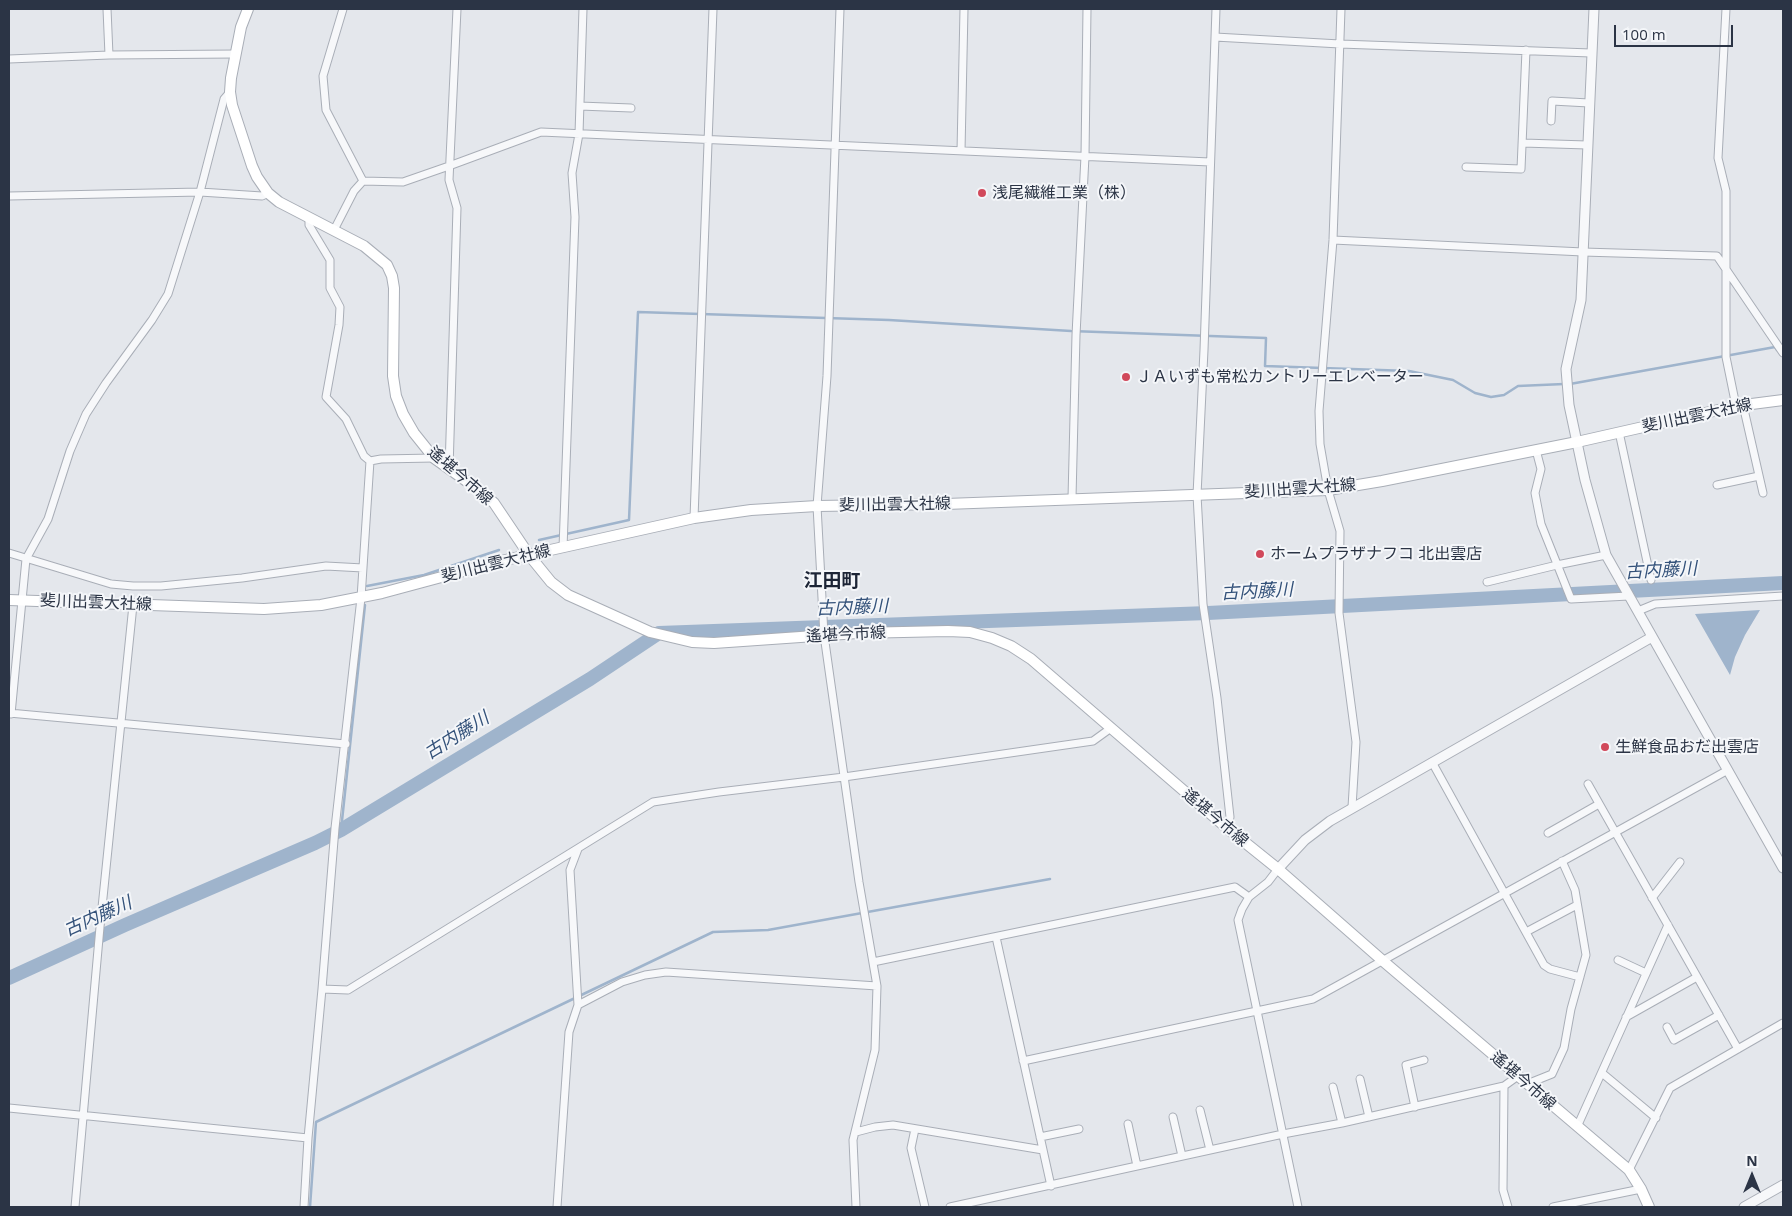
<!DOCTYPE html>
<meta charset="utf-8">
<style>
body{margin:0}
#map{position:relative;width:1792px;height:1216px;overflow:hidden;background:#e4e7ec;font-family:"Open Sans",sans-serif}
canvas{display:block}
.frame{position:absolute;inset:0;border:10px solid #2b3445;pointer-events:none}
.north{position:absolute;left:1727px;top:1151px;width:50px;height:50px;-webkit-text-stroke:4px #f4f6f9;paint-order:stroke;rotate:0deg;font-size:14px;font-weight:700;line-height:20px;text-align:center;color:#2b3445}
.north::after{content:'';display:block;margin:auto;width:18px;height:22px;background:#2b3445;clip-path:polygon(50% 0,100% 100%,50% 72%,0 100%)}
.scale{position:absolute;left:1614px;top:25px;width:119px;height:22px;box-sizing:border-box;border:2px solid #2b3445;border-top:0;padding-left:6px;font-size:15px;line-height:18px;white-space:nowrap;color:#2b3445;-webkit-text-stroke:4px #f4f6f9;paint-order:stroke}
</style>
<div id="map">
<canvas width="1792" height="1216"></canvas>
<div class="frame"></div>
<div class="north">N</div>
<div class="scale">100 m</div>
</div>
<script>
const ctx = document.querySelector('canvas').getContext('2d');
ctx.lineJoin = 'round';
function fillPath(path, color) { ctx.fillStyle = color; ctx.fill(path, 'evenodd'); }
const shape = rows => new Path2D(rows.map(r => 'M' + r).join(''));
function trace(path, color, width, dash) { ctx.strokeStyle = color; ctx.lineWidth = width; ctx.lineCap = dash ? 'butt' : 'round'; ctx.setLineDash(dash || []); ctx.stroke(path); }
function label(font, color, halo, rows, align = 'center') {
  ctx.font = font + ' "Open Sans","Noto Sans JP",sans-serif'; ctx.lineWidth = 4; ctx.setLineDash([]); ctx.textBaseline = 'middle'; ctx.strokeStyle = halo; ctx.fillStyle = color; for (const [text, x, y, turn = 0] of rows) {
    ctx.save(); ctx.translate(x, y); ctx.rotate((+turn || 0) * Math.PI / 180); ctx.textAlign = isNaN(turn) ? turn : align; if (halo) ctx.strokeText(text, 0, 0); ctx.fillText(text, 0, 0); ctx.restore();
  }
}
const water = shape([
 [1760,610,1745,635,1735,657,1730,675,1695,614]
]);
const stream = shape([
 [1570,384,1775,347,1777,350],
 [539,540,629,520,638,312,889,320,1071,331,1266,338,1265,366,1409,371,1453,380,1475,393,1491,397,1504,395,1518,386,1564,384],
 [367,586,424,575,499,550],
 [341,830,365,605],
 [310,1207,316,1122,713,932,768,930,1050,879]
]);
const river = shape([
 [9,978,125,925,315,843,341,830,590,679,659,633,1208,613,1783,583]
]);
const minor = shape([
 [107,9,109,55],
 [343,9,323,76,326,110,363,181],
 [840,9,827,376,817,506,824,635,859,882,877,986,875,1050,853,1140,856,1207],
 [1216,9,1204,350,1197,495,1203,604,1217,698,1230,817,1227,828],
 [1341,9,1333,240,1319,411,1320,444,1328,490,1340,531,1339,613,1356,742,1352,807],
 [1726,9,1718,158,1726,191,1726,357,1736,406],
 [1215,37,1340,44,1591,53],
 [9,59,109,55,236,54],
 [580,106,631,108],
 [1551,121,1552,101,1589,103],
 [1523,143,1587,145],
 [961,151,964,9],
 [1466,167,1521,169,1526,50],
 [9,196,200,192,262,196,268,193],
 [309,218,309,225,330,260,330,288,340,307,339,325,326,397,346,419,364,456,370,461],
 [334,230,354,191,363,181,403,182,449,166,541,132,1210,162],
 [1333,240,1583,252,1717,256,1783,353],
 [1743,405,1763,493],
 [1619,432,1651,580],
 [1536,450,1541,469,1535,493,1541,524,1571,599,1629,596],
 [370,461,381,459,434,458],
 [449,469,457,208,449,180,457,9],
 [1717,485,1759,476],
 [1072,498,1076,335,1085,156,1087,9],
 [694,518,713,9],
 [563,548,575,217,572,173,579,134,583,9],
 [9,553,111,584,133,586,161,586,242,578,326,566,363,568],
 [1487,582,1557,565,1606,555],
 [1638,611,1655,604,1783,596],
 [9,713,346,744],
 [11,714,26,559,48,519,70,451,86,414,106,383,152,320,168,294,200,192,224,99,230,92],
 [1432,762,1544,965,1550,969,1580,977],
 [1588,784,1738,1049],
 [1548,833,1599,804],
 [1278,869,1268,882,1249,897,1242,909,1238,920,1298,1207],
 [1652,898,1680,862],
 [1526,932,1577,905],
 [996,937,1051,1186],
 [1618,960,1646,973],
 [873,962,1235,887,1249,897],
 [322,989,348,990,653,802,719,792,844,777,1093,741,1111,728],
 [578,1005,622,982,645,975,666,972,877,986],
 [1626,1017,1697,977],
 [1667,1027,1674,1040,1719,1015],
 [1023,1061,1313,999,1728,770],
 [1602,1073,1656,1118],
 [1360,1079,1369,1117],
 [1527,1084,1552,1074,1564,1048,1571,1009,1586,955,1575,890,1562,861],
 [1504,1086,1503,1190,1508,1207],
 [1333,1087,1342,1123],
 [1415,1107,1406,1065,1424,1060],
 [9,1108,308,1138],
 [1200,1110,1210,1150],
 [1173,1117,1182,1156],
 [1128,1124,1137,1166],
 [1577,1127,1668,925],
 [915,1129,911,1148,925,1207],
 [856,1132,875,1127,893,1125,1043,1150],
 [1040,1137,1079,1129],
 [1629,1170,1670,1088,1783,1023],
 [75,1207,100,927,133,605],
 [304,1207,308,1138,322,989,335,828,361,598,370,461],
 [557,1207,569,1032,578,1005,570,870,578,849],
 [950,1207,1283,1134,1342,1123,1504,1086,1518,1076],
 [1553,1207,1641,1189]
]);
const tertiary = shape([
 [1594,9,1581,300,1566,369,1569,405,1585,480,1606,555,1783,868],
 [1278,869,1305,840,1330,821,1652,637],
 [1744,1207,1783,1185]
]);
const secondary = shape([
 [248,9,241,27,231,78,230,92,232,105,252,166,257,177,268,193,279,202,364,246,387,265,392,276,394,288,393,376,396,396,403,414,414,433,434,458,479,490,494,503,529,555,551,582,568,595,650,632,692,642,714,643,858,633,948,631,970,632,992,638,1011,646,1031,659,1227,828,1278,869,1383,961,1629,1170,1641,1189,1649,1207],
 [9,600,264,609,321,605,382,593,501,561,694,518,751,510,817,506,946,504,1328,490,1382,481,1577,442,1736,406,1783,400]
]);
const markers = [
 [982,193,5,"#d1495b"],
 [1126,377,5,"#d1495b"],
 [1260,554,5,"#d1495b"],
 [1605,747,5,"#d1495b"]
];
const poiNames = [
 ["浅尾繊維工業（株）",992,193],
 ["ＪＡいずも常松カントリーエレベーター",1136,377],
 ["ホームプラザナフコ 北出雲店",1270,554],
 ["生鮮食品おだ出雲店",1615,747]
];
const streetNames = [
 ["斐川出雲大社線",1697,416,-12],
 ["遙堪今市線",460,476,41],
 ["斐川出雲大社線",1300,489,-4],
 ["斐川出雲大社線",895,505,-1],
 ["斐川出雲大社線",496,564,-14],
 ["斐川出雲大社線",96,603,2],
 ["遙堪今市線",846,635,-3],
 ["遙堪今市線",1215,818,40],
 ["遙堪今市線",1523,1081,41]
];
const waterNames = [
 ["古内藤川",1661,571,-3],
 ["古内藤川",1257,592,-3],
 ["古内藤川",852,608,-2],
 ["古内藤川",457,736,-32],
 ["古内藤川",98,917,-24]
];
const quarterNames = [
 ["江田町",832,582]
];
fillPath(water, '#9fb4cc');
trace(stream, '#9fb4cc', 2.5);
trace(river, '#9fb4cc', 14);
trace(minor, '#a9aeb7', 9);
trace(tertiary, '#a9aeb7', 11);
trace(secondary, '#a9aeb7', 12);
trace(minor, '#f7f8fa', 7);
trace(tertiary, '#f7f8fa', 9);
trace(secondary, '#fff', 10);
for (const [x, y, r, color] of markers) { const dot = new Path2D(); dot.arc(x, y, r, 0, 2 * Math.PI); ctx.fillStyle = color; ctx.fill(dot); trace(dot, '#f4f6f9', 2); }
label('16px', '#2b3445', '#f4f6f9', poiNames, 'left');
label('16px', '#2b3445', '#f4f6f9', streetNames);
label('italic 18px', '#34527a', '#f4f6f9', waterNames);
label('bold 19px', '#1d2536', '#f4f6f9', quarterNames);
</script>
